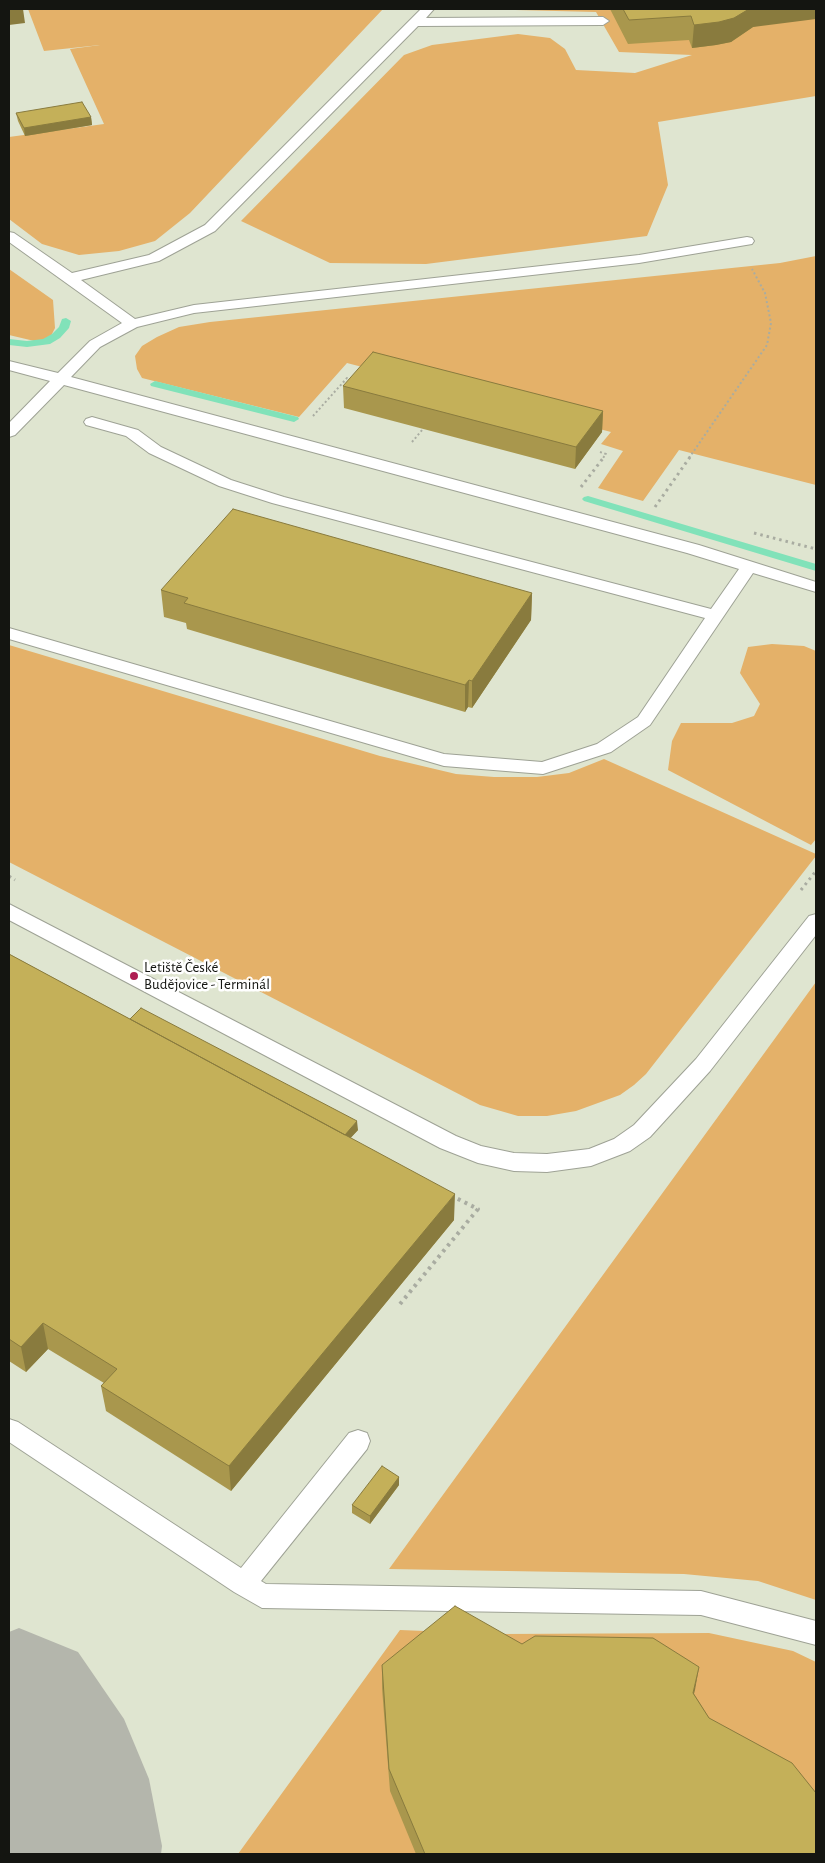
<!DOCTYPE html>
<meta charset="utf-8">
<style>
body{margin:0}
#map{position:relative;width:825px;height:1863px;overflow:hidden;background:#ecf0e2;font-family:"Alegreya Sans",sans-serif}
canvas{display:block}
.frame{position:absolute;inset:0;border:10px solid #141511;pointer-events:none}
</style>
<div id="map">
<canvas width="825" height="1863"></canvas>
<div class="frame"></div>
</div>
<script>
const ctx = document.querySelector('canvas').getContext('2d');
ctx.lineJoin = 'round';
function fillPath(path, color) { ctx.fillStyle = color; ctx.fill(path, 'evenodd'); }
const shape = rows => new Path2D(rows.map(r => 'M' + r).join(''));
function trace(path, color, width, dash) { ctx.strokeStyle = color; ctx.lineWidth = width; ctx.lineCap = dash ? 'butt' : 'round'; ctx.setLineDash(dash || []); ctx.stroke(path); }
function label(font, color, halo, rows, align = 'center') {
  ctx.font = font + ' "Alegreya Sans",sans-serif'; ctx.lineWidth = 5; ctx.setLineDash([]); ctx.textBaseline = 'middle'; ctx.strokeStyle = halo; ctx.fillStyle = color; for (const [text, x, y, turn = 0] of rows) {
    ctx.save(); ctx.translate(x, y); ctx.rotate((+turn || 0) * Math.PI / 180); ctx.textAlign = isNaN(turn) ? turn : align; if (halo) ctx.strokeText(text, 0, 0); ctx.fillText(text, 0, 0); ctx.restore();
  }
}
const built = shape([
 [9,9,816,9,816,1854,9,1854]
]);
const green = shape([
 [28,9,383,9,190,213,155,241,119,251,79,255,42,244,9,219,9,137,104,124,70,49,100,45,44,51],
 [475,9,816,9,816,96,658,122,668,185,647,236,426,264,330,263,241,221,404,55,432,45,518,34,550,38,565,49,576,70,635,73,692,55,619,52,596,12],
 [816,256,816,485,679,450,643,501,598,488,623,451,601,444,611,432,347,363,299,417,142,378,137,369,135,356,142,346,157,337,179,327,210,322,780,263],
 [9,269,53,300,55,328,47,344,9,335],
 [772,644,804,646,816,651,816,839,811,845,668,770,672,741,681,723,732,723,754,716,760,704,740,673,748,647],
 [9,645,380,756,456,774,494,777,537,777,569,773,604,759,816,854,816,856,646,1074,634,1085,620,1095,576,1111,547,1116,518,1116,480,1105,9,862],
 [816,982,816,1600,758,1581,684,1574,389,1569],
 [400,1630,500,1634,709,1633,793,1651,816,1662,816,1830,810,1854,238,1854]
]);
const stream = shape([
 [66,318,71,321,69,328,60,338,50,344,27,347,9,345,9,339,27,341,43,339,52,334,59,327,62,319,66,318],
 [155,381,298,417,299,419,294,422,151,386,150,384,155,381],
 [588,496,816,564,816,571,584,501,582,499,584,497,588,496]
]);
const taxiway = shape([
 [19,1628,78,1652,124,1719,149,1779,162,1846,161,1854,9,1854,9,1632,19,1628]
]);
const pathFar2 = shape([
 [313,416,347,378,352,380],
 [412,442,423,429],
 [600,452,606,454,603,458],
 [689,458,767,345,771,323,765,293,752,269]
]);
const pathFar1 = shape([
 [581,487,604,457],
 [655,507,690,457],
 [754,533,816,549],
 [9,876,15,880],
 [801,890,816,871]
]);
const path = shape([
 [400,1304,478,1209,452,1196]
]);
const service = shape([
 [421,9,434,9,426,18,603,17,609,21,603,25,418,26,215,231,159,261,81,280,135,319,194,305,639,255,747,237,752,238,754,241,752,244,639,263,194,313,137,327,100,347,71,377,699,545,816,582,816,592,753,573,650,725,611,752,543,774,444,766,9,639,9,628,444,754,542,762,597,744,638,717,705,618,272,503,219,486,149,453,126,436,86,425,84,422,86,419,92,417,138,430,161,447,231,480,284,497,711,609,739,569,687,553,64,385,15,435,9,437,9,423,50,381,9,370,9,361,58,373,90,341,122,323,9,242,9,232,14,233,72,273,149,255,205,225,421,9],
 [9,904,456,1136,481,1146,514,1153,547,1154,589,1149,614,1139,634,1125,696,1059,809,916,816,914,816,935,710,1071,650,1137,630,1151,591,1166,547,1172,514,1171,478,1163,440,1148,9,920,9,904],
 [9,1419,18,1422,241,1568,349,1433,358,1430,367,1433,370,1441,367,1449,261,1581,266,1584,701,1591,816,1621,816,1645,701,1615,262,1608,234,1592,9,1442,9,1419]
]);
const wall = shape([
 [610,9,816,9,753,27,731,42,716,45,692,48,689,40,628,44],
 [16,113,91,117,92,125,25,136,18,121],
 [343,386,603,411,602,432,575,469,344,408],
 [161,590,532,593,531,620,472,708,468,707,465,712,187,629,186,623,164,617],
 [9,954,130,1019,358,1130,350,1138,454,1220,231,1491,106,1411,101,1386,104,1383,48,1349,26,1372,9,1361],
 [399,1477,399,1485,370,1524,352,1513,352,1505],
 [522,1644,694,1694,709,1718,816,1854,416,1854,390,1791,382,1688,382,1665]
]);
const shadedWall = shape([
 [9,9,23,9,25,23,9,25],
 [749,9,816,9,816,19,753,27,731,42,716,45,692,48,694,25],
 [91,117,92,125,25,136,24,128],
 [603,411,602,432,575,469,576,447],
 [532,593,531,620,472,708,472,681],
 [469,680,468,707,465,712,465,685],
 [357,1121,358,1130,336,1154,335,1146],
 [455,1194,454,1220,231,1491,229,1466],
 [43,1323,48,1349,26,1372,21,1347],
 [399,1477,399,1485,370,1524,370,1516],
 [699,1667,695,1690,688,1716,693,1693]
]);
const building = shape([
 [623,9,749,9,734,18,719,22,694,25,691,16,629,20,623,9],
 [82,102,91,117,24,128,16,113,82,102],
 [373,352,603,411,576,447,343,386,373,352],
 [233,509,532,593,472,681,469,680,465,685,184,603,188,598,161,590,233,509],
 [9,954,455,1194,229,1466,101,1386,117,1369,43,1323,21,1347,9,1339,9,954],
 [141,1008,357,1121,345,1135,130,1019,141,1008],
 [382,1466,399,1477,370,1516,352,1505,382,1466],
 [455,1606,522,1644,535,1636,653,1638,699,1667,693,1693,709,1718,792,1763,816,1793,816,1854,425,1854,389,1769,382,1665,455,1606]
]);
const markers = [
 [134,976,5,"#ae1d52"]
];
const poiNames = [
 ["Letiště České",144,967],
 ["Budějovice - Terminál",144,984]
];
fillPath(built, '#dfe5d0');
fillPath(green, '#e4b169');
fillPath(stream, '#81e2b9');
fillPath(taxiway, '#b4b6ac');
trace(service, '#9ea295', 2);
trace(pathFar2, '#a9aca1', 2, [2, 2.5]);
trace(pathFar1, '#a9aca1', 3, [2.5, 4]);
trace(path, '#a9aca1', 4, [3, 4.5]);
fillPath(service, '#fff');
fillPath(wall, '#a9974d');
fillPath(shadedWall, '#897b3e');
fillPath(building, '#c4b059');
trace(building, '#897b3e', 1);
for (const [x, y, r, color] of markers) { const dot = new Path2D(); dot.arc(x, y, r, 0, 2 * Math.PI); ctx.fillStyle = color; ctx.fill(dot); trace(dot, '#fff', 2); }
label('15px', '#141511', '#fff', poiNames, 'left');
</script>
